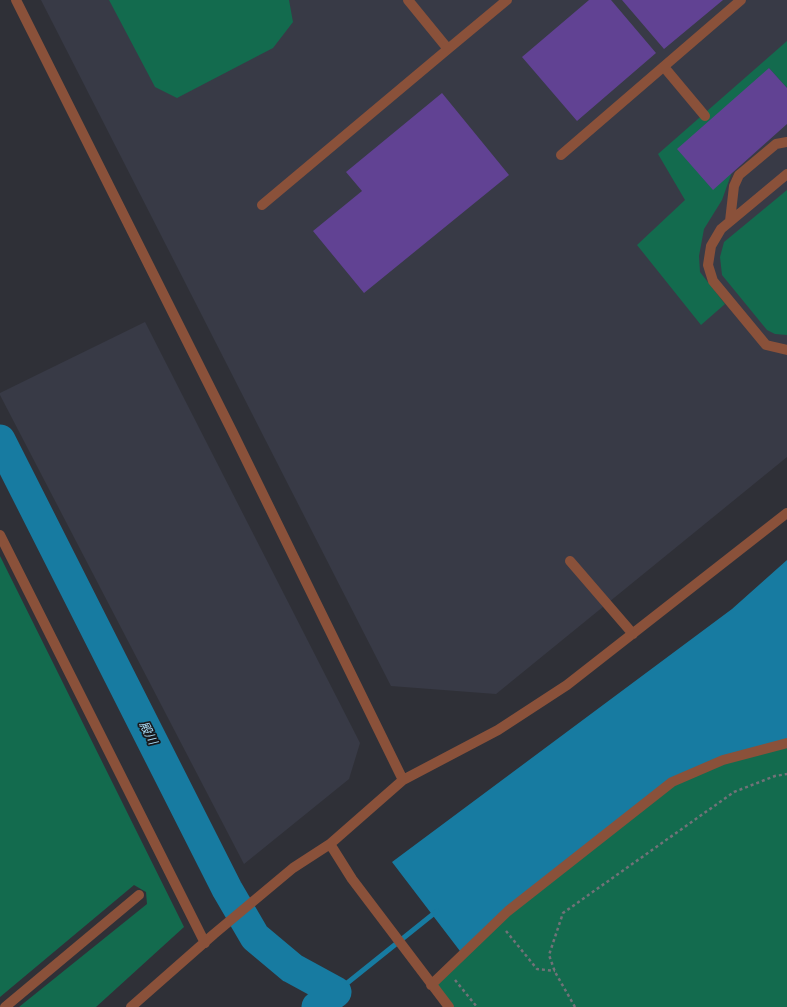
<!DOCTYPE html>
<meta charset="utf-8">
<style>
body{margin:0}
canvas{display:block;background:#2f3037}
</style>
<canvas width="787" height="1007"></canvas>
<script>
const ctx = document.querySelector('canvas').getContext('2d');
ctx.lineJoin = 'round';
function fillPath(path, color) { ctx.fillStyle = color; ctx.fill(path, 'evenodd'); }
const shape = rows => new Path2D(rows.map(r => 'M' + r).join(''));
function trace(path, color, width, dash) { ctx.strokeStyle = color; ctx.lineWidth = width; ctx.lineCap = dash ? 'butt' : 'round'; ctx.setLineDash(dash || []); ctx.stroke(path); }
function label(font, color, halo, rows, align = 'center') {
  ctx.font = font + ' "Asap Condensed","Noto Sans JP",sans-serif'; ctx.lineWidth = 3.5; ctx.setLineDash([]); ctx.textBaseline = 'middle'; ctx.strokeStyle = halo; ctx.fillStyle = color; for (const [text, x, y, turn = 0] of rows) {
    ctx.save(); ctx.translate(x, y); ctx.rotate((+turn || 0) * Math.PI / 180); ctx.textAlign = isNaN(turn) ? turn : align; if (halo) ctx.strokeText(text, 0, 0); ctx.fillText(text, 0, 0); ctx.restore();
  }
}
const built = shape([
 [41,0,787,0,787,457,496,694,391,686],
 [145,322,360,743,349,779,244,864,0,395,0,393]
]);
const green = shape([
 [109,0,289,0,293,22,273,48,177,98,155,87],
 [787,41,787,88,769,68,722,200,704,229,699,256,700,272,725,304,701,325,637,245,685,200,658,154],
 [787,190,787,335,775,334,767,330,722,275,720,257,724,242],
 [0,556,184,927,96,1007,19,1007,147,904,146,892,134,885,0,997],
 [787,743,787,1007,449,1007,431,985,508,911,672,782]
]);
const water = shape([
 [787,560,787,743,672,782,508,911,463,955,392,862,732,609]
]);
const stream = shape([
 [336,992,437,911]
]);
const river = shape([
 [0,440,227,889,255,937,292,968,336,992,317,1007]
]);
const building = shape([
 [589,0,611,0,656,53,577,121,522,57],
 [622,0,723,0,664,49],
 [769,68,787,88,787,124,713,190,677,149],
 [442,93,509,175,364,293,313,231,362,191,346,172]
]);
const path = shape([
 [506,931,537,969,555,971],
 [455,980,477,1007],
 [575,1007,555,972,549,955,563,913,734,792,775,776,787,774]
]);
const minor = shape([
 [16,0,232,431,403,780],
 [408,0,448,49,507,0],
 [664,67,705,116],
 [561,155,741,0],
 [787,174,721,229,711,246,708,265,713,281,766,345,787,350],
 [262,205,448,49],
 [730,221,734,186,739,175,776,144,787,142],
 [0,535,205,943],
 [570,561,633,634],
 [330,844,352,879,449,1007],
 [431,985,508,911,672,782,723,760,787,743],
 [5,1007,139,895],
 [131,1007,214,934,293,868,330,844,403,780,498,730,567,685,787,513]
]);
const waterNames = [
 ["殿川",148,733,63]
];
fillPath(built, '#383a46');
fillPath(green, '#136b4e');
fillPath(water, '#177ba1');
trace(stream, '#177ba1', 5);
trace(river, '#177ba1', 31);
fillPath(building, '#614293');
trace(path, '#717278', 2.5, [3, 3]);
trace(minor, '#8a513a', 10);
label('italic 12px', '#abdef8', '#18181b', waterNames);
</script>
